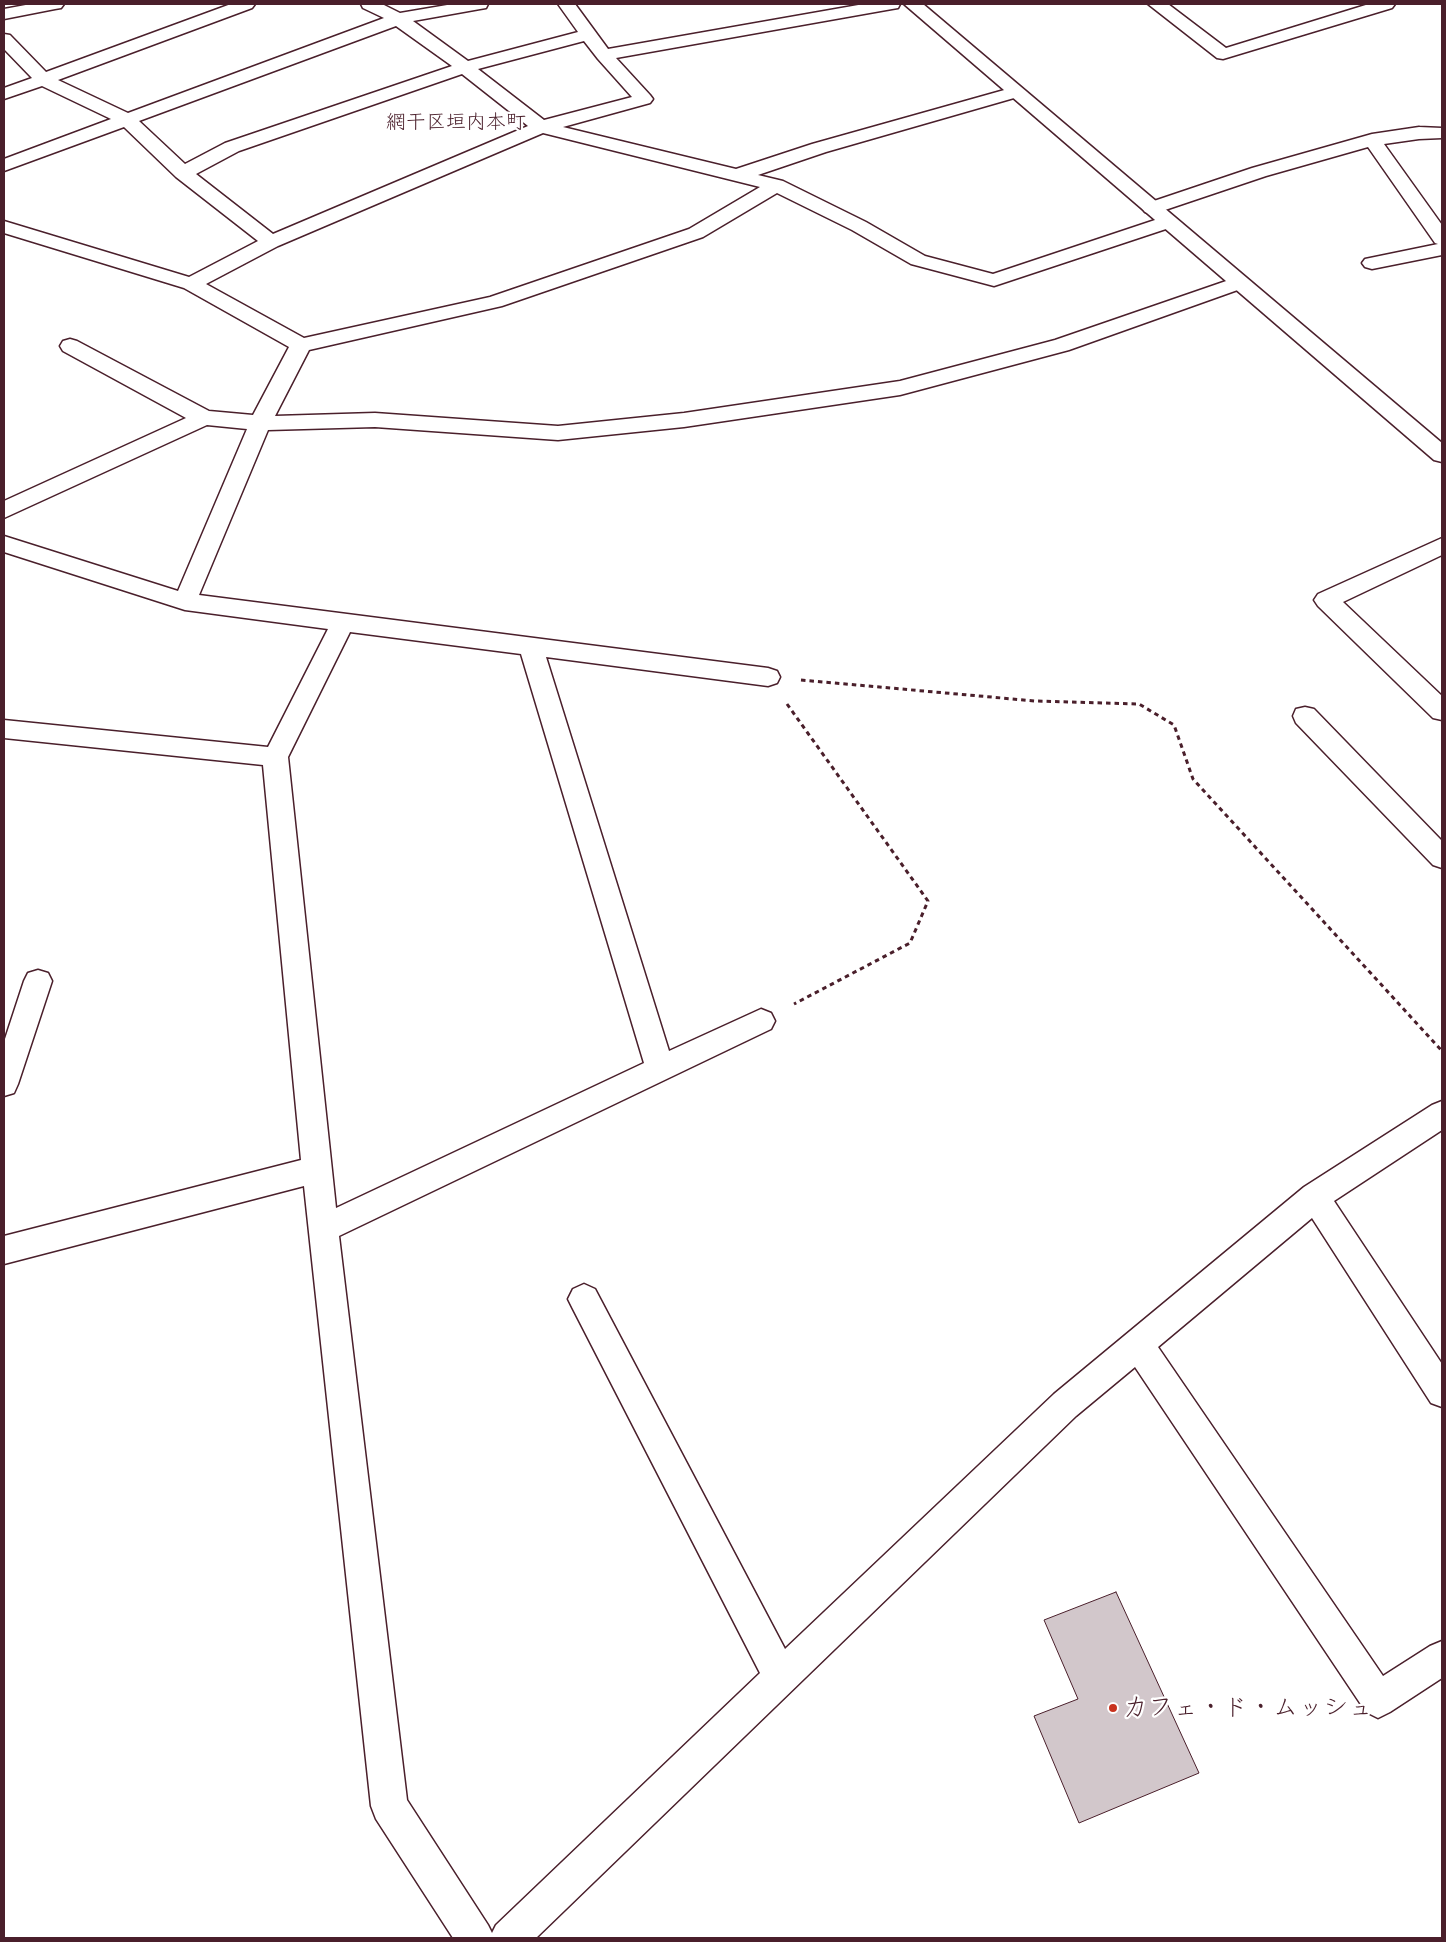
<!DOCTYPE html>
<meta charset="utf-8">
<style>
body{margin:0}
#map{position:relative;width:1446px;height:1942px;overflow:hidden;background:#fff;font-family:Caveat,sans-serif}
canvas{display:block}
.frame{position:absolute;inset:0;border:5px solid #4a1f2b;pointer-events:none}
</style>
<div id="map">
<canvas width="1446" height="1942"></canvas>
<div class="frame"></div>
</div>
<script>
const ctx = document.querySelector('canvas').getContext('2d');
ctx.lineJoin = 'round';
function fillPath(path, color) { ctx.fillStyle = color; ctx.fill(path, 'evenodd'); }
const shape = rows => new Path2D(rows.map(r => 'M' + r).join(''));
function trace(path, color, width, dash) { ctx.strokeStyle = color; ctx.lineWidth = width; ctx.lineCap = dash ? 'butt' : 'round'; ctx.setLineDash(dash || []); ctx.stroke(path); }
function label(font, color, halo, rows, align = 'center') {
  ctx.font = font + ' Caveat,"Klee One",sans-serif'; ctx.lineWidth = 4.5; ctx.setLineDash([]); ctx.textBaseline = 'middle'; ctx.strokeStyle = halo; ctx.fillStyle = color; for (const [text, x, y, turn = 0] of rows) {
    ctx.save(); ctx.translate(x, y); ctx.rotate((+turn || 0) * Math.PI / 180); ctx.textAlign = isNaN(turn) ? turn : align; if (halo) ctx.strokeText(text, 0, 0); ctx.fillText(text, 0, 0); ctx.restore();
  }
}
const building = shape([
 [1116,1592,1199,1773,1079,1823,1034,1716,1078,1699,1044,1620,1116,1592]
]);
const path = shape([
 [801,680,1035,701,1139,704,1174,725,1193,779,1442,1051],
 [787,704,928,901,910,943,794,1004]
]);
const street = shape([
 [31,4,64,4,61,8,55,9,4,19,4,9,31,4],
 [231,4,255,4,252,8,58,80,128,113,384,18,363,8,361,4,382,4,400,13,453,4,488,4,486,8,480,9,413,21,468,61,578,32,558,4,575,4,608,49,864,4,900,4,898,8,892,9,616,58,650,95,653,99,650,103,563,127,736,169,812,144,1015,87,1021,88,1024,92,1021,96,826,152,758,175,783,181,866,222,925,256,993,274,1161,218,1168,216,1175,218,1178,222,1175,226,994,286,911,264,852,230,777,193,703,237,502,306,309,350,275,416,375,413,558,426,684,413,900,381,1055,340,1232,279,1239,277,1246,279,1249,283,1246,287,1069,350,900,395,684,427,558,440,375,427,268,430,199,595,768,668,777,671,780,677,777,683,768,686,546,657,669,1051,761,1009,771,1013,775,1021,771,1029,339,1236,407,1800,488,1925,492,1933,496,1925,760,1673,573,1309,568,1299,573,1289,584,1284,595,1289,785,1649,1054,1394,1304,1187,1432,1105,1442,1101,1442,1130,1334,1201,1442,1364,1442,1407,1431,1403,1312,1218,1158,1347,1383,1676,1430,1646,1442,1641,1442,1678,1390,1712,1378,1718,1366,1712,1135,1367,1076,1416,536,1938,453,1938,376,1819,371,1806,304,1186,4,1264,4,1236,301,1160,263,765,4,738,4,720,268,747,328,629,185,610,4,552,4,536,178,591,247,429,207,425,4,518,4,501,186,418,63,351,60,346,63,341,70,339,77,341,209,411,253,415,289,347,184,288,4,233,4,221,189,277,258,241,176,177,124,127,4,171,4,159,111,119,42,86,4,99,4,88,32,78,4,49,4,34,10,35,46,72,231,4],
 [396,26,452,66,225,143,185,164,139,121,396,26],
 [584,41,598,59,632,97,544,120,478,69,584,41],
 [462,74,528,126,273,234,196,174,239,151,462,74],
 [543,133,760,187,689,229,490,297,304,338,206,284,278,246,543,133],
 [350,632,521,654,644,1063,336,1208,288,757,350,632],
 [1148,4,1168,4,1226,48,1369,4,1395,4,1392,8,1223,59,1217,58,1148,4],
 [1419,127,1442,128,1442,138,1419,139,1384,144,1442,225,1442,255,1372,269,1365,267,1362,263,1365,259,1438,244,1435,243,1368,147,1266,176,1159,212,1152,214,1145,212,1142,208,1145,204,1252,168,1372,134,1419,127],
 [1442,538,1442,555,1343,602,1442,696,1442,720,1433,718,1318,606,1314,600,1318,594,1442,538],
 [1305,707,1314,709,1442,841,1442,868,1433,865,1296,723,1293,716,1296,709,1305,707],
 [38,970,48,973,52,981,18,1084,14,1093,4,1096,4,1042,24,981,28,973,38,970]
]);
const secondary = shape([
 [904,4,923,4,1442,443,1442,462,1434,460,904,4]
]);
const markers = [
 [1113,1708,5,"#c8321e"]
];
const farQuarternames = [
 ["網干区垣内本町",456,123]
];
const nearPoinames = [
 ["カフェ・ド・ムッシュ",1123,1708]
];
fillPath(building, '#d2c7cb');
trace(building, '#4a1f2b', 1);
trace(street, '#4a1f2b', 3);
trace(secondary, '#4a1f2b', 3);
trace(path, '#4a1f2b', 3, [4.5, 4]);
fillPath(street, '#fff');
fillPath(secondary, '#fff');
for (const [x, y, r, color] of markers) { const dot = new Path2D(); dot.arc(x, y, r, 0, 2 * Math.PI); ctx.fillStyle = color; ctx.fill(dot); trace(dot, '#fff', 2); }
label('20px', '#4a1f2b', '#fff', farQuarternames);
label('25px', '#4a1f2b', '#fff', nearPoinames, 'left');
</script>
